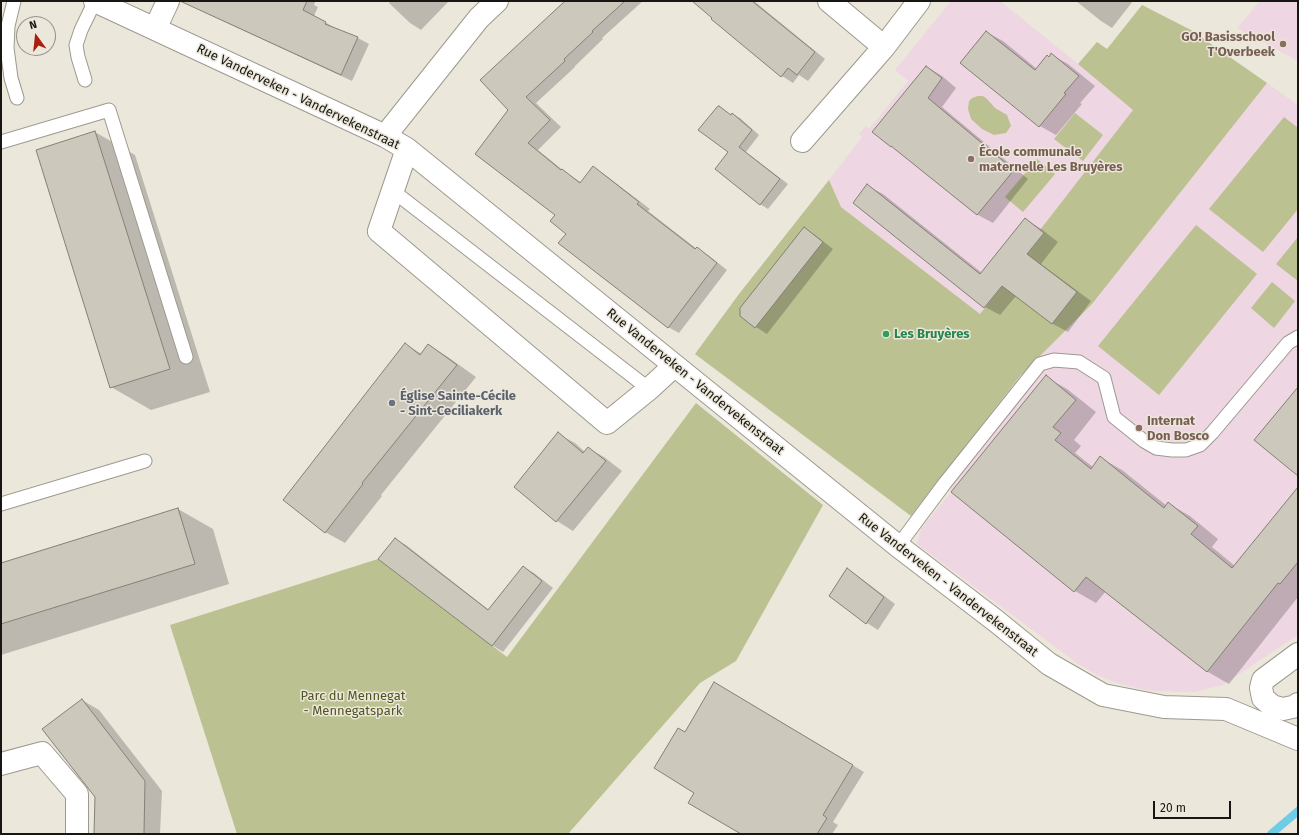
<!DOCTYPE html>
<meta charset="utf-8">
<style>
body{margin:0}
#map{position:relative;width:1299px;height:835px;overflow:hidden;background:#ece7db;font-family:"Fira Sans",sans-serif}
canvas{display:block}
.frame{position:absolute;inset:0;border:2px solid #171612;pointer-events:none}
.north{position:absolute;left:16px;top:16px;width:40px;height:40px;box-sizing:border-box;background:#ece7db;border:1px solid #97938b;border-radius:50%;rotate:345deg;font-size:11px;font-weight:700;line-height:16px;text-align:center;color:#171612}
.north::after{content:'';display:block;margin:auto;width:14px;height:18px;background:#ac1c0f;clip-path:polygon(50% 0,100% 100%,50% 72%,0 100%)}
.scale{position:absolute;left:1153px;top:801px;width:78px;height:18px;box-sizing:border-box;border:2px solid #171612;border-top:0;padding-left:5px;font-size:12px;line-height:14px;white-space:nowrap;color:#171612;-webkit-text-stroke:3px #ece7db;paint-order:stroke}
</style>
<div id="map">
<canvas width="1299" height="835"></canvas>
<div class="frame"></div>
<div class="north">N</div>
<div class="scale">20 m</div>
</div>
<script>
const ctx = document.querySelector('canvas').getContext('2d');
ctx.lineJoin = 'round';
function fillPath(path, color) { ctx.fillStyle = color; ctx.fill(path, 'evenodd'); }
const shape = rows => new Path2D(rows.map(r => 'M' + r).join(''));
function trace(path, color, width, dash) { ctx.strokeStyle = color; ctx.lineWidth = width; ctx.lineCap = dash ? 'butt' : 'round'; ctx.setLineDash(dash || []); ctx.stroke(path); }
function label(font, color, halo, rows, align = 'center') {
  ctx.font = font + ' "Fira Sans",sans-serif'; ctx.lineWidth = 3; ctx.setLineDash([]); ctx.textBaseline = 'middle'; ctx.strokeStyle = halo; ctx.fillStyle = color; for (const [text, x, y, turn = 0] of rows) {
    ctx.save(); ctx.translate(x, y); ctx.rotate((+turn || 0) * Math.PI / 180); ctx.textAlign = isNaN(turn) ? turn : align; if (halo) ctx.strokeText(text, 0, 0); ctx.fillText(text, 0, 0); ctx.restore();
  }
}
const education = shape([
 [951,1,1000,1,1134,109,1041,230,1044,233,980,314,841,207,829,180,862,137,859,134,866,126,869,129,908,81,895,70],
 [1260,1,1298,1,1298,61,1237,28],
 [1267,83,1298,105,1298,635,1223,685,1195,692,1150,691,1120,684,1097,675,1078,664,917,544,921,529,951,492,945,483,940,479,1020,376,1092,304]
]);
const green = shape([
 [1142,5,1191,30,1267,83,1092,304,1020,376,911,516,695,354,739,294,829,180,841,207,980,314,1044,233,1040,230,1133,110,1078,64,1097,42,1107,49],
 [978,96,983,96,987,99,995,108,1007,115,1011,126,1006,133,994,135,982,129,971,119,968,109,969,101,972,98],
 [1075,113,1103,135,1083,161,1054,139],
 [1284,117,1298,128,1298,209,1263,252,1209,209],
 [1037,159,1055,174,1023,212,1005,197],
 [1196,225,1257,274,1159,395,1098,346],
 [1298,237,1298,281,1276,264],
 [1272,282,1295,301,1274,328,1251,308],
 [696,403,823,505,736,661,700,683,568,834,237,834,170,625,378,559,507,657]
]);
const shadow = shape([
 [202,1,313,1,315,2,314,5,318,7,314,16,337,29,358,38,369,44,352,81,210,15,199,9],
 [390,1,449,1,421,30,410,23,389,3],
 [567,1,643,1,602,38,603,39,575,66,575,67,536,103,561,127,538,150,564,171,582,183,593,168,604,174,650,209,648,211,697,249,708,255,727,270,679,333,668,327,568,233,557,214,510,110],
 [699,1,754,1,825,59,808,81,799,75,793,83,782,76,712,19,714,17],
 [1076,1,1133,1,1112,28,1101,21],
 [986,32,1003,41,1037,69,1052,55,1068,64,1095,86,1080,103,1082,104,1056,135,1040,126],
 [927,67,942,76,956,88,942,107,1028,179,993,223,978,215,898,150],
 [733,114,740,118,759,135,746,152,788,184,768,209,760,204,729,152,731,115],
 [95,132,135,155,210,392,151,410,111,387],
 [868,186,883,194,982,273,1025,219,1040,228,1058,242,1041,264,1091,301,1068,332,1053,324,1016,296,1000,315,985,307],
 [804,228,815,235,833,249,767,334,756,327,741,316],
 [405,344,422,354,429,345,448,357,476,377,381,495,382,496,345,543,325,532],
 [1046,377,1067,389,1096,412,1074,440,1081,446,1075,453,1093,467,1101,458,1122,470,1167,506,1169,504,1190,516,1218,539,1212,547,1235,566,1298,488,1298,597,1229,684,1208,672,1106,591,1096,603,1075,591],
 [558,434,575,443,585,452,588,448,604,457,622,471,573,531,557,521,515,487],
 [178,509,213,529,229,584,1,655,1,564],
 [395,539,406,545,489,610,523,567,534,573,553,588,503,652,492,645],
 [847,569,858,576,895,604,878,630,867,623,830,595],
 [715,683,864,772,833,822,838,825,832,834,743,834,695,792],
 [82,700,99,710,162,791,160,834,95,834,96,797]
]);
const stream = shape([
 [1271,834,1298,811]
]);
const building = shape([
 [180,1,307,1,303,10,326,22,325,24,358,37,341,75,180,1],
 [565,1,625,1,592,31,593,32,564,59,565,61,526,97,550,120,528,143,561,170,562,169,580,183,593,166,639,202,637,204,695,249,697,247,717,263,668,328,558,243,566,234,550,221,555,215,475,154,508,110,480,80,565,1],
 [692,1,752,1,815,52,797,75,788,68,781,77,711,19,712,18,692,1],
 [986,31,1035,70,1047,55,1049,57,1051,53,1079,76,1064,93,1066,94,1039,127,960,63,986,31],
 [926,66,942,78,928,98,1014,170,977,215,891,146,891,147,872,132,926,66],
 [719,106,731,115,732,113,752,130,739,147,780,179,760,205,715,169,728,152,698,130,717,107,719,106],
 [95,131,170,369,110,388,36,150,95,131],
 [867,184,980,274,1025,218,1044,233,1027,254,1077,292,1052,324,1002,286,984,308,853,203,867,184],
 [804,227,823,242,755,328,740,316,740,308,804,227],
 [405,343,420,355,428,344,457,365,362,483,363,484,325,533,283,500,405,343],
 [1046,375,1076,400,1053,427,1061,433,1055,440,1091,469,1100,456,1164,508,1168,502,1198,526,1191,534,1232,568,1298,487,1298,562,1280,584,1278,583,1207,672,1086,577,1074,592,951,492,1046,375],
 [1298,387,1298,476,1254,440,1298,387],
 [558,432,583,453,588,447,606,461,556,522,514,487,558,432],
 [178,508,195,564,1,624,1,563,178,508],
 [395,538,488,610,523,566,542,581,492,646,378,559,395,538],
 [847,568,884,597,866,624,829,596,847,568],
 [714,682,853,765,823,815,827,818,817,834,741,834,688,803,694,793,654,768,678,728,685,732,714,682],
 [82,699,145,781,144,834,94,834,95,797,42,729,82,699]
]);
const service = shape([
 [14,1,8,26,7,48,11,78,17,98],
 [85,80,78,57,76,45,81,30,95,1],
 [1,142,109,110,186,357],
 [393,191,649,389],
 [1,504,145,461],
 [898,546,945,483,1040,364,1054,360,1079,362,1104,378,1114,417,1144,441,1156,448,1172,450,1186,450,1200,445,1212,433,1288,343,1298,337]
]);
const minor = shape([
 [95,1,385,136,407,149,898,546,996,621,1049,664,1103,695,1164,707,1226,709,1298,739],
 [829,1,884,47],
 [155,29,168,1],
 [385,136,479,18,497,1],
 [802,141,884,47,919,1],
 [407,149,379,231,607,423,649,389,674,366],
 [1298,654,1263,680,1261,688,1263,698,1272,706,1283,709,1297,706,1298,704],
 [1,764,42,753,77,794,77,834]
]);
const markers = [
 [1283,44,4,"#8d6e63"],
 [971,159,4,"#8d6e63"],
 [886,334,4,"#2e9e5b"],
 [392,403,4,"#6b7280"],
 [1139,428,4,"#8d6e63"]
];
const educationNames = [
 ["GO! Basisschool",1275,37,"right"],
 ["T'Overbeek",1275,52,"right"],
 ["École communale",979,152],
 ["maternelle Les Bruyères",979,167],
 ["Internat",1147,421],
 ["Don Bosco",1147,436]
];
const streetNames = [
 ["Rue Vanderveken - Vandervekenstraat",298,97,26],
 ["Rue Vanderveken - Vandervekenstraat",695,382,39],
 ["Rue Vanderveken - Vandervekenstraat",948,585,38]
];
const leisureNames = [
 ["Les Bruyères",894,334]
];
const worshipNames = [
 ["Église Sainte-Cécile",400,396],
 ["- Sint-Ceciliakerk",400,411]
];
const parkNames = [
 ["Parc du Mennegat",353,696],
 ["- Mennegatspark",353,711]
];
fillPath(education, '#eed6e2');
fillPath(green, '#bbc191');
fillPath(shadow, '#0003');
trace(stream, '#6ecce6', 8);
fillPath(building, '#ccc8bc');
trace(building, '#848075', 1);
trace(service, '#9d998e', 15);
trace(minor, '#9d998e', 24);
trace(service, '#fff', 13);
trace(minor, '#fff', 22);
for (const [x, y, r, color] of markers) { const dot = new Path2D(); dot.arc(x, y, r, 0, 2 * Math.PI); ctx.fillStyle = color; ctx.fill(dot); trace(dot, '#ece7db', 1.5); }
label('bold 13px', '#785e54', '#ece7db', educationNames, 'left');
label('13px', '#171612', '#ece7db', streetNames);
label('bold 13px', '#27864d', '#ece7db', leisureNames, 'left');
label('bold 13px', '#5b616d', '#ece7db', worshipNames, 'left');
label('13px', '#51551f', '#ece7db', parkNames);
</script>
